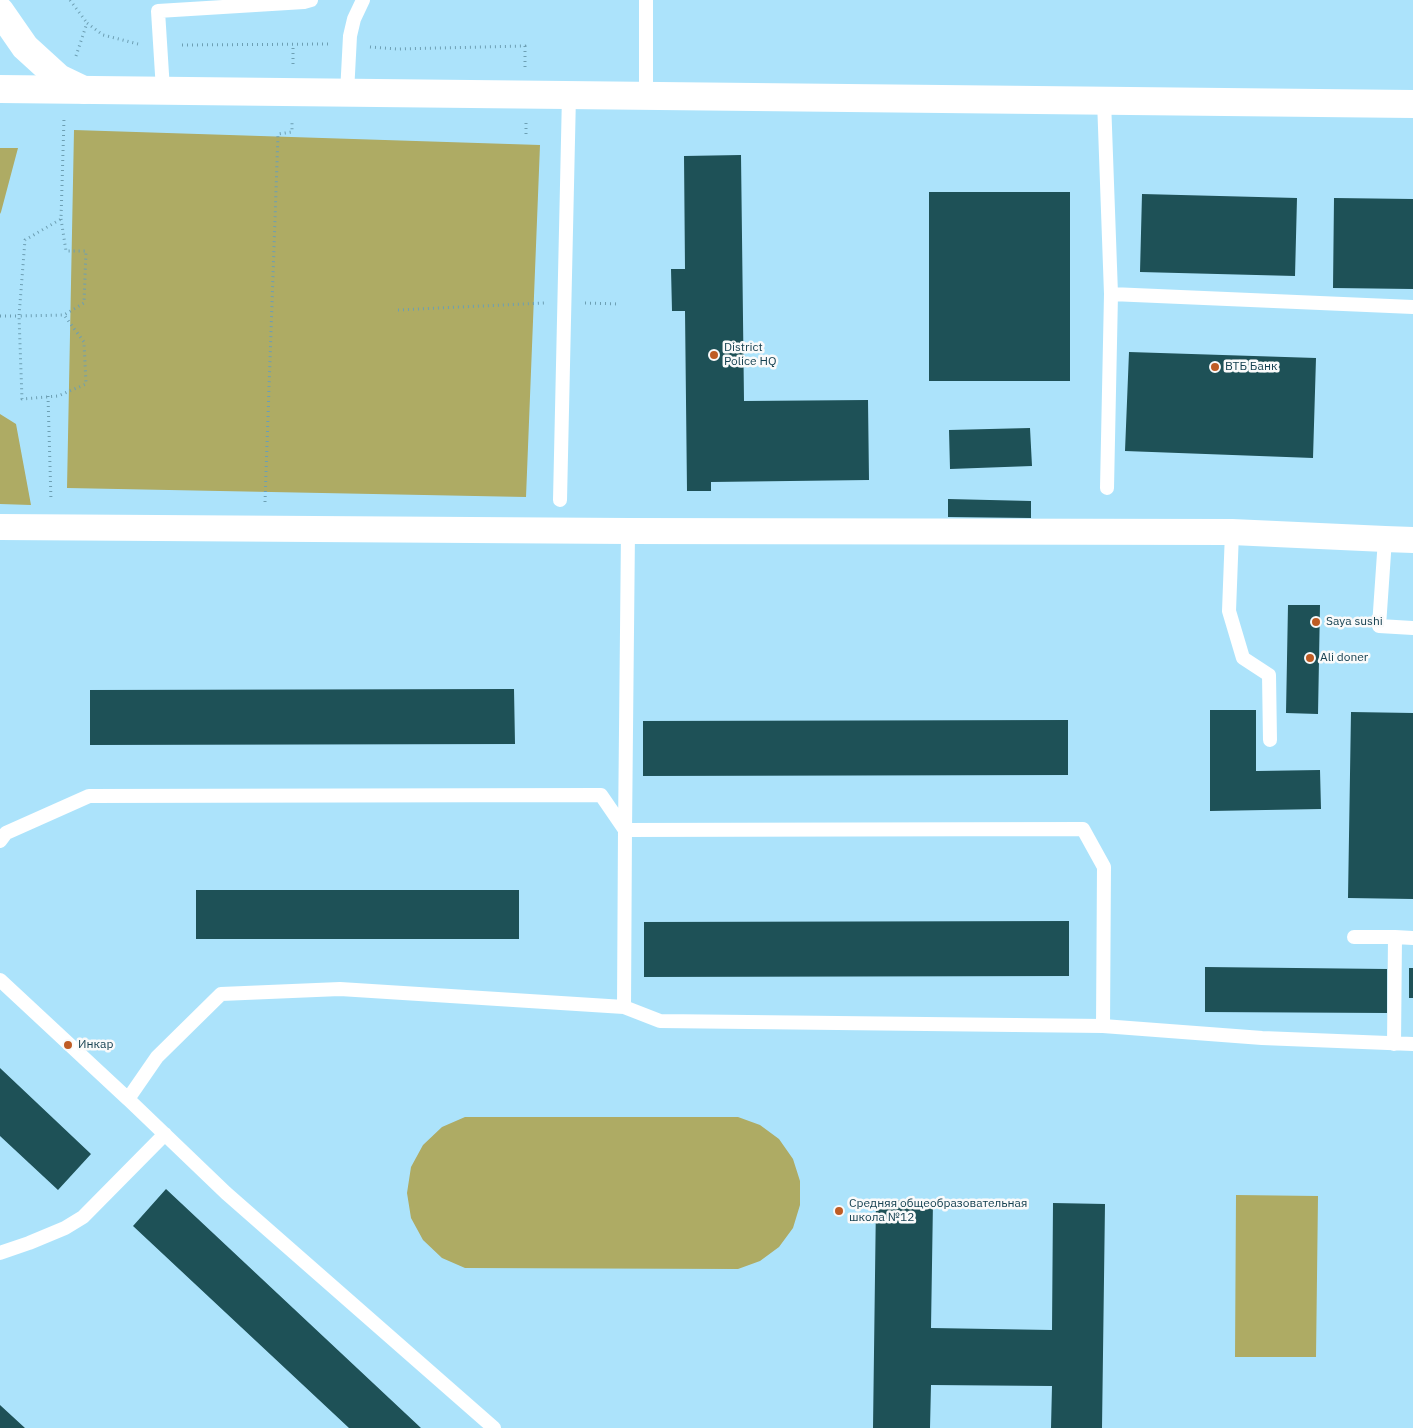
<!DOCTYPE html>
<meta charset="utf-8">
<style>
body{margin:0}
canvas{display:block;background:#ace3fb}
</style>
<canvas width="1413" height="1428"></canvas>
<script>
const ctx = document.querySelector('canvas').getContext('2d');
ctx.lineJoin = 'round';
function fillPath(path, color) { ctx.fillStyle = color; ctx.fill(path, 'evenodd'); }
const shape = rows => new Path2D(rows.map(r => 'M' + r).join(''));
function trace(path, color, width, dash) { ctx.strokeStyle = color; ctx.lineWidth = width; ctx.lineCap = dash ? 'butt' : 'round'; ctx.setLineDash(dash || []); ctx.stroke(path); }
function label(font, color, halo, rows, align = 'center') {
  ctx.font = font + ' "IBM Plex Sans",sans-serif'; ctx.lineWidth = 5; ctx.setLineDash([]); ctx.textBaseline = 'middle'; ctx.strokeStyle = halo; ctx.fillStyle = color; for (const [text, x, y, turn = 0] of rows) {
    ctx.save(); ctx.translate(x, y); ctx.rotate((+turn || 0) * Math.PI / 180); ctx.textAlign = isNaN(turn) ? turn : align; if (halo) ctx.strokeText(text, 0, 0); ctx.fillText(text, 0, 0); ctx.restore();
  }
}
const green = shape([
 [74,130,540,145,526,497,67,488],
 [0,148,18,148,1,212,0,214],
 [0,414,16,424,31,505,0,504],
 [465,1117,738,1117,760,1125,779,1139,793,1159,800,1181,800,1205,793,1228,779,1247,760,1261,738,1269,465,1268,442,1258,423,1240,411,1218,407,1193,411,1167,423,1145,442,1127],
 [1236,1195,1318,1196,1316,1357,1235,1357]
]);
const building = shape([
 [741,155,744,401,868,400,869,480,711,482,711,491,687,491,685,311,672,311,671,269,685,269,684,156],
 [929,192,1070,192,1070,381,929,381],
 [1142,194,1297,198,1295,276,1140,272],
 [1334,198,1413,199,1413,289,1333,288],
 [1129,352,1316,358,1313,458,1125,451],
 [1030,428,1032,466,950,469,949,430],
 [948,499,1031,501,1031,518,948,517],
 [1288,605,1320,605,1318,714,1286,713],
 [514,689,515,744,90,745,90,690],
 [1210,710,1256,710,1256,771,1320,770,1321,809,1210,811],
 [1351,712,1413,713,1413,899,1348,898],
 [1068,720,1068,775,643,776,643,721],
 [196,890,519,890,519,939,196,939],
 [1069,921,1069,976,644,977,644,922],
 [1205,967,1387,969,1387,1013,1205,1012],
 [1409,968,1413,968,1413,998,1409,998],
 [0,1068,91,1154,58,1190,0,1136],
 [166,1189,421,1428,349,1428,133,1226],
 [876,1200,933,1201,931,1328,1052,1330,1053,1203,1105,1204,1102,1428,1051,1428,1052,1386,931,1385,930,1428,873,1428],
 [0,1405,25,1428,0,1428]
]);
const path = shape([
 [70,0,87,23],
 [182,45,328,44],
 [370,47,397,49,525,46,525,67],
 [76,56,87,23,103,35,138,44],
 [293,64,293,44],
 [526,123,526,134],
 [61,219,66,251,86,251,84,303,64,315,19,316,22,399,58,396,86,384,84,342,64,315],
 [585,303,620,304],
 [398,310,544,303],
 [0,316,19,316,25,240,61,219,64,118],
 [48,396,51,501],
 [265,502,278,134,292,132,292,120]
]);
const service = shape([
 [163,90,158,11,304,2,311,0],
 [347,93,350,36,354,19,363,0],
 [646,95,646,0],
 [1104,100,1111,294,1107,488],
 [1111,294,1413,307],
 [560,500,569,95],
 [1232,532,1229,611,1243,658,1269,675,1270,740],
 [1385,539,1379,626,1413,628],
 [0,841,6,833,89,796,601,795,625,830,1083,829,1104,867,1103,1026,660,1021,624,1007,625,830,628,531],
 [1354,937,1395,937,1413,938],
 [0,980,128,1099,157,1057,221,994,340,989,624,1007],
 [1103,1026,1262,1038,1413,1044],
 [1394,1044,1395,937],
 [128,1099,226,1193,494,1428],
 [0,1253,29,1243,65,1228,83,1217,165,1134]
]);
const minor = shape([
 [0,527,628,531,1232,532,1385,539,1413,540]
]);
const tertiary = shape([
 [0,89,1413,104]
]);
const secondary = shape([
 [0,11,25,47,59,78,84,90]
]);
const markers = [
 [714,355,5,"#bf5c24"],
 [1215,367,5,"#bf5c24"],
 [1316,622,5,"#bf5c24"],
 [1310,658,5,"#bf5c24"],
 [68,1045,5,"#bf5c24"],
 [839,1211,5,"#bf5c24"]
];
const poiNames = [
 ["District",724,348],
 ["Police HQ",724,362],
 ["ВТБ Банк",1225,367],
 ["Saya sushi",1326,622],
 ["Ali doner",1320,658],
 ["Инкар",78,1045],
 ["Средняя общеобразовательная",849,1204],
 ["школа №12",849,1218]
];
fillPath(green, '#aeab64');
fillPath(building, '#1e5157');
trace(path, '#6d9fb3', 3, [1, 4]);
trace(service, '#fff', 14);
trace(minor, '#fff', 26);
trace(tertiary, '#fff', 28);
trace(secondary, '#fff', 28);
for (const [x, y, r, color] of markers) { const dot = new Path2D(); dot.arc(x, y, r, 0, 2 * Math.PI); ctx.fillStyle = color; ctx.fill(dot); trace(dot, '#fafafa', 2); }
label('12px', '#164151', '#fafafa', poiNames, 'left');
</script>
